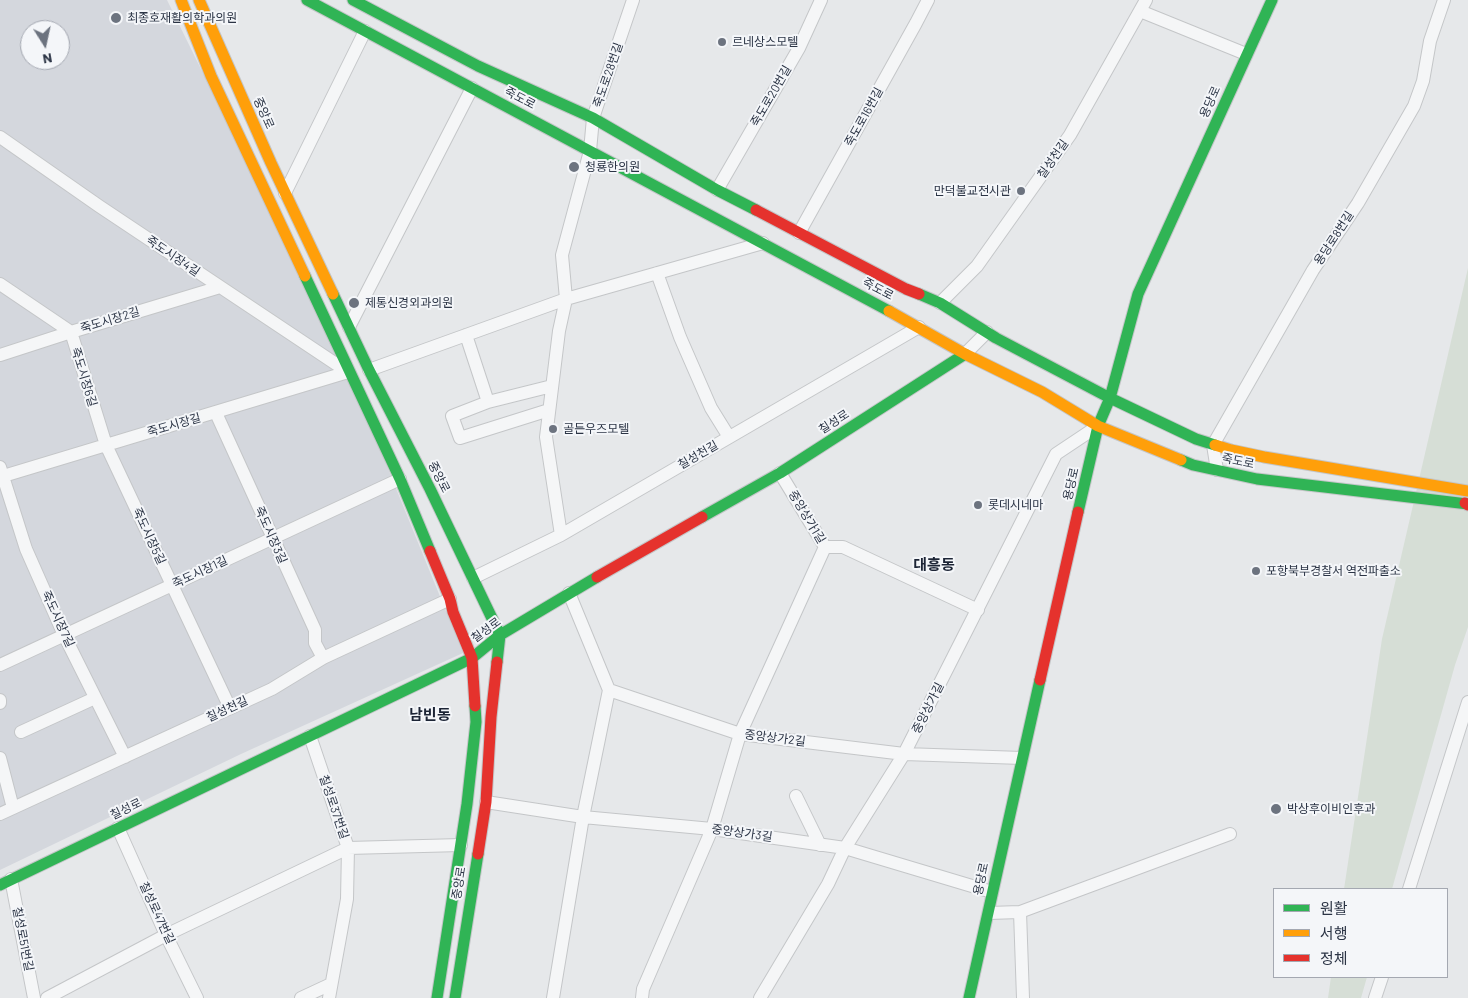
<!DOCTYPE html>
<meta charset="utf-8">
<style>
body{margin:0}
#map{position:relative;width:1468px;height:998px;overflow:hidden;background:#e6e8ea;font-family:Barlow,"Noto Sans KR",sans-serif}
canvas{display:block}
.legend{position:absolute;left:1273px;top:888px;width:175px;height:90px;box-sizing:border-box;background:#f4f6f9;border:1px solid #a4a8b1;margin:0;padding:6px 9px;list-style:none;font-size:15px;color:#2b3445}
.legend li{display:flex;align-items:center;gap:10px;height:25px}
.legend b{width:25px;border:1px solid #a4a8b1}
.north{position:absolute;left:20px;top:20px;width:50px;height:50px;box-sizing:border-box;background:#f4f6f9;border:1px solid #a4a8b1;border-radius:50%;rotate:170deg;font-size:14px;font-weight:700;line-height:20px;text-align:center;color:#2b3445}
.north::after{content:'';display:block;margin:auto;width:18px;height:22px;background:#6c737f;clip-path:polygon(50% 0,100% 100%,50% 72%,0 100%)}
</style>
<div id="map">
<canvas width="1468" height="998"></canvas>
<ul class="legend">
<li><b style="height:6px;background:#30b455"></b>원활</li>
<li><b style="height:6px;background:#ff9f0a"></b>서행</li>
<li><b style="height:6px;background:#e5322d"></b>정체</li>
</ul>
<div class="north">N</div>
</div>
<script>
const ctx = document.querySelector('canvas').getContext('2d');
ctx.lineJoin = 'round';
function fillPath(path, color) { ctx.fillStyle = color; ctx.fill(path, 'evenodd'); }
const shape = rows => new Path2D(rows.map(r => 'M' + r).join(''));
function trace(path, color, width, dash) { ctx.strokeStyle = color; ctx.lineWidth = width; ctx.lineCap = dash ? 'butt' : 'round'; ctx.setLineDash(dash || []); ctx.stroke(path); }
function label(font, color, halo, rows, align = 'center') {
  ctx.font = font + ' Barlow,"Noto Sans KR",sans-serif'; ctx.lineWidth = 4; ctx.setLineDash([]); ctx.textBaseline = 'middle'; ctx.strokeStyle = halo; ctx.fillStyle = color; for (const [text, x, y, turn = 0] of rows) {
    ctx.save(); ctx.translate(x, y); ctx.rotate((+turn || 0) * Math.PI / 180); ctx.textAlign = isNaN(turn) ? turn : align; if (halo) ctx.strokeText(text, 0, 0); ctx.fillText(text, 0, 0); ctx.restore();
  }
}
const built = shape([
 [0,0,167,0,343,358,463,653,241,754,0,870],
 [30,30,60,30,60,60,30,60]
]);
const green = shape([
 [1468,268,1468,627,1455,665,1392,889,1344,889,1382,639],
 [1331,977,1367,977,1361,998,1328,998]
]);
const street = shape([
 [1140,11,1246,54],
 [0,137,99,206,348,372],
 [717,190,799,48,821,0],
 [285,193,365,31],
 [799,233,916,23,928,0],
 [657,273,680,337,711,408,729,437],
 [0,284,71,332,106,445,230,708],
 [940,303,977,266,1070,135,1146,0],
 [349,327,472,88],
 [466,335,488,402,452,416,460,438,549,410],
 [965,354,987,332],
 [0,355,71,332,220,287],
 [369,370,566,299,763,243],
 [488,402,552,386],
 [216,413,315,630,315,643,323,658],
 [0,467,26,549,64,635,125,757],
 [1217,470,1213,445,1313,270,1358,203,1414,106,1423,81,1430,41,1444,0],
 [780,473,825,547,843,547,978,610],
 [0,477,348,372],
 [561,535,546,437,559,331,566,299,562,255,590,151,593,118,633,0],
 [473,578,561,535,919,327],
 [569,593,609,690,740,734,904,754,1022,758],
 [0,665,400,479],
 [0,700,0,703],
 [21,732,95,698],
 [310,736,348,848,347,899,329,998],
 [0,758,13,808],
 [796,796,820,845],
 [486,802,583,817,712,829,845,848,992,892],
 [0,814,272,689,323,658,450,599],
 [118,828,166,935,197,998],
 [11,879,34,998],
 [1409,889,1468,702],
 [1020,912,1023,998],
 [989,913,1020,912,1230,834],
 [47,998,166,935,348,848,461,845],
 [301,998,331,984],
 [553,998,583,817,609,690],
 [642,998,643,989,712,829,740,734,825,547],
 [760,998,828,884,845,848,904,754,1056,454,1098,426],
 [1375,998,1382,977]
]);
const fast = shape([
 [307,0,889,311],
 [353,0,478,66,593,118,717,190,756,210],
 [305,276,400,479,430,551],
 [333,294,369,370,430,489,500,635,497,662],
 [919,294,940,303,996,338,1110,398,1196,439,1215,445],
 [1181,460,1193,465,1257,479,1468,504],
 [1078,512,1098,426,1110,398,1138,294,1272,0],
 [702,517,780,473,965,354],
 [0,885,472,658,500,635,597,577],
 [437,998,467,804,476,722,475,706],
 [455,998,478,854],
 [969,998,1040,680]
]);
const slow = shape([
 [181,0,211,76,305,276],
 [199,0,271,163,333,294],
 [889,311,965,354,1042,392,1098,426,1181,460],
 [1215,445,1231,450,1264,457,1468,491]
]);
const jam = shape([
 [756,210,906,289,919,294],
 [1465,503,1468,505],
 [430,551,450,599,453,612,472,658,475,706],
 [597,577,702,517],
 [1040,680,1078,512],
 [478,854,486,802,491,717,497,662]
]);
const markers = [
 [116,18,6,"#6c737f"],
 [722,42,5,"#6c737f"],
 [574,167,6,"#6c737f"],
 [1021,191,5,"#6c737f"],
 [354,303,6,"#6c737f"],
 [553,429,5,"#6c737f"],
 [978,505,5,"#6c737f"],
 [1256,571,5,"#6c737f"],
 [1276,809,6,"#6c737f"]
];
const poiNames = [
 ["최종호재활의학과의원",127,18],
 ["르네상스모텔",732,42],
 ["청룡한의원",585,167],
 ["만덕불교전시관",1011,191,"right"],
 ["제통신경외과의원",365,303],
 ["골든우즈모텔",563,429],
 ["롯데시네마",988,505],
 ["포항북부경찰서 역전파출소",1266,571],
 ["박상후이비인후과",1287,809]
];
const streetNames = [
 ["죽도로28번길",608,75,-71],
 ["죽도로20번길",771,96,-60],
 ["죽도로",520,98,28],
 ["용당로",1210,102,-66],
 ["중앙로",264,113,66],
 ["죽도로16번길",864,117,-61],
 ["칠성천길",1053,159,-55],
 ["용당로8번길",1334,238,-57],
 ["죽도시장4길",173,256,34],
 ["죽도로",878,289,28],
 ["죽도시장2길",110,320,-17],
 ["죽도시장6길",84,377,73],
 ["칠성로",834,422,-33],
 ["죽도시장길",174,425,-16],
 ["칠성천길",698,455,-30],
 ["죽도로",1238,461,12],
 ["중앙로",439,477,63],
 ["용당로",1071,484,-77],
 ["중앙상가1길",807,517,59],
 ["죽도시장3길",271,535,66],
 ["죽도시장5길",149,536,65],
 ["죽도시장1길",200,572,-25],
 ["죽도시장7길",58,619,65],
 ["칠성로",486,630,-36],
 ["중앙상가길",928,708,-63],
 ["칠성천길",227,709,-25],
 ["중앙상가2길",775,738,7],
 ["칠성로37번길",334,807,71],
 ["칠성로",126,809,-26],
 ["중앙상가3길",742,833,8],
 ["용당로",981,879,-78],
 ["중앙로",459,883,-81],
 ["칠성로47번길",157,913,65],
 ["칠성로51번길",23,939,79]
];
const quarterNames = [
 ["대흥동",934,565],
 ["남빈동",430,715]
];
fillPath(built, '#d4d7dd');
fillPath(green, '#d6ded6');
trace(street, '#c4c6c8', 14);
trace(fast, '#c4c6c8', 13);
trace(slow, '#c4c6c8', 13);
trace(jam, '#c4c6c8', 13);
trace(street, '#f5f6f7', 12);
trace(fast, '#30b455', 11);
trace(slow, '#ff9f0a', 11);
trace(jam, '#e5322d', 11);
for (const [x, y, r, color] of markers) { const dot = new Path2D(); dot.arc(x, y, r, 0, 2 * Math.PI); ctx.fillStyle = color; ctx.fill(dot); trace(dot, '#f4f6f9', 2); }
label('12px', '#2b3445', '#f4f6f9', poiNames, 'left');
label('12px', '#2b3445', '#f4f6f9', streetNames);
label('bold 15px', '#1d2536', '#f4f6f9', quarterNames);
</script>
